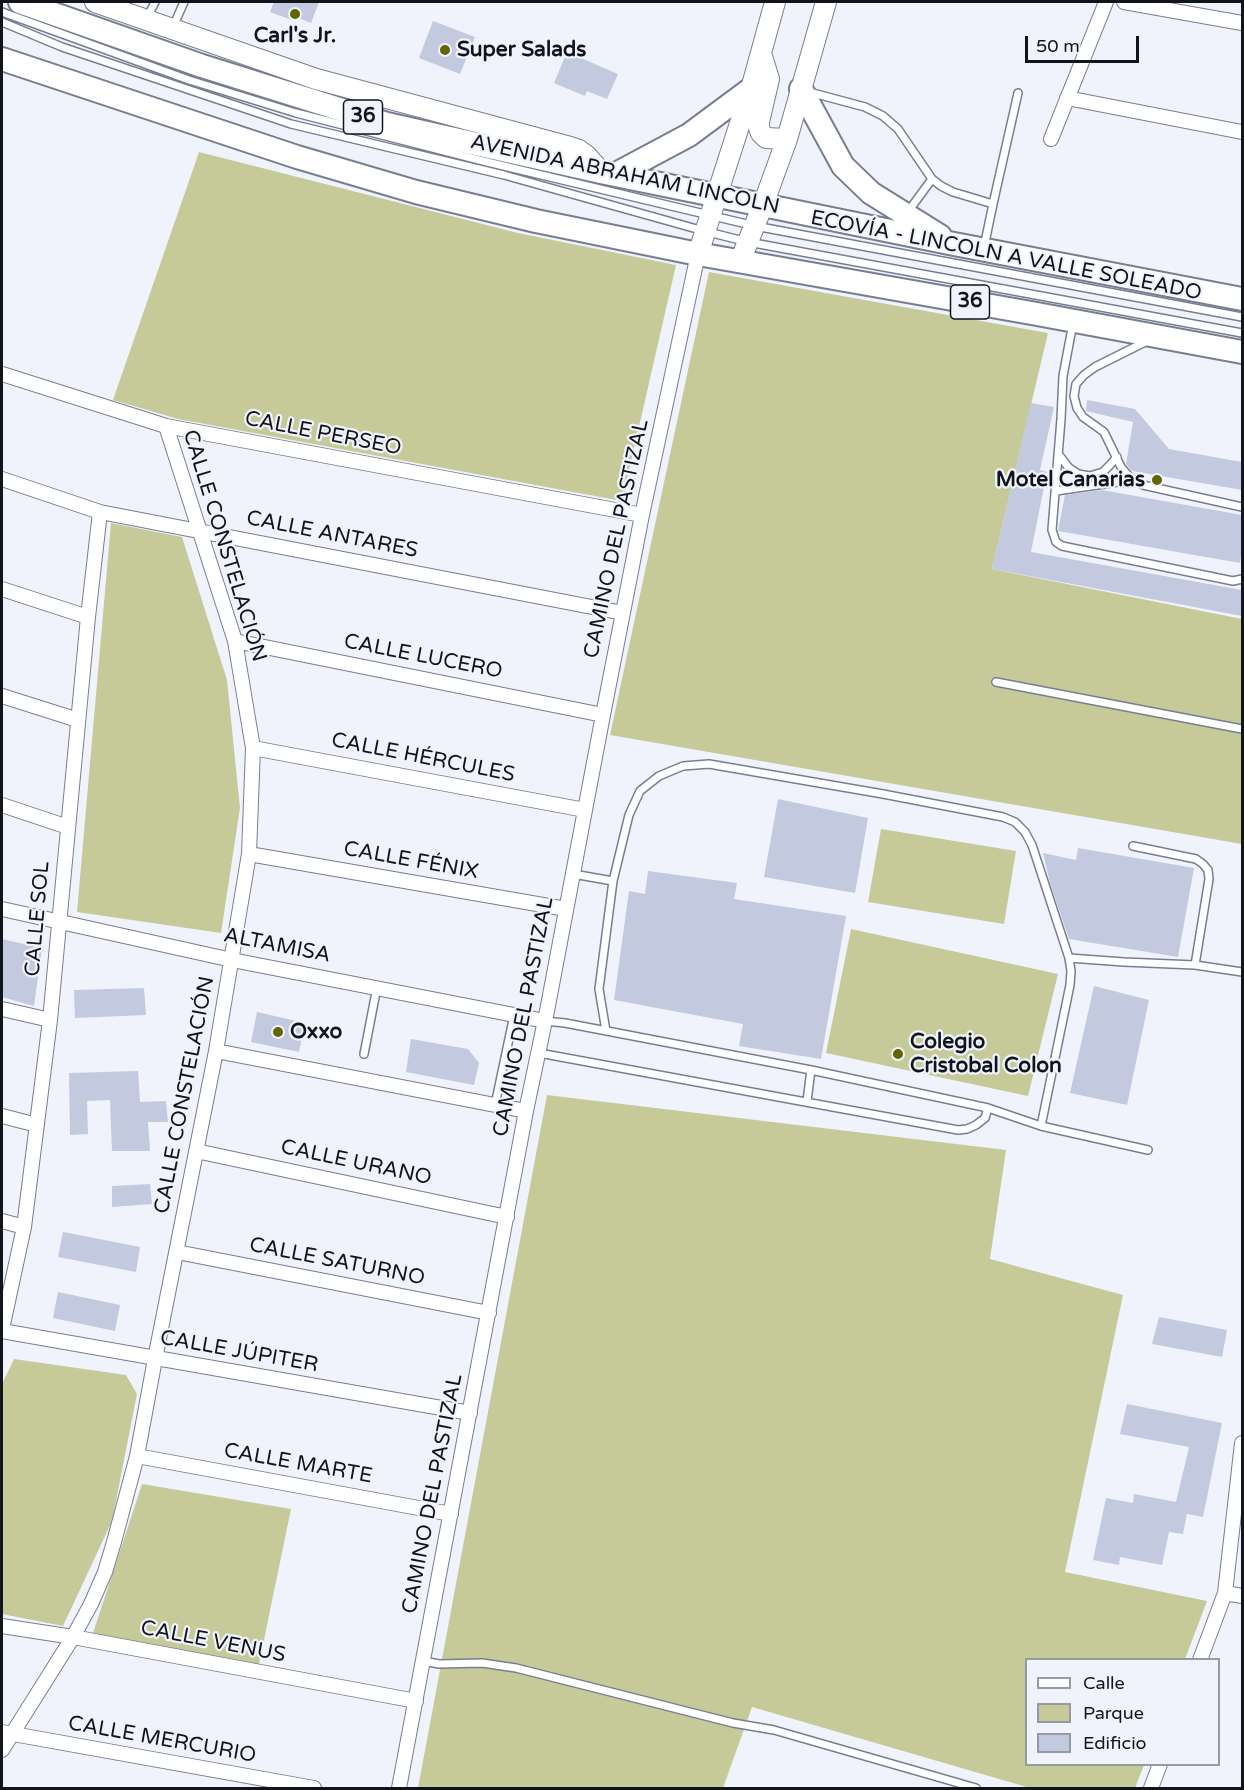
<!DOCTYPE html>
<meta charset="utf-8">
<style>
body{margin:0}
#map{position:relative;width:1244px;height:1790px;overflow:hidden;background:#f0f3fc;font-family:"Varela Round",sans-serif}
canvas{display:block}
.frame{position:absolute;inset:0;border:3px solid #12141c;pointer-events:none}
.legend{position:absolute;left:1025px;top:1658px;width:195px;height:108px;box-sizing:border-box;background:#f0f3fc;border:2px solid #979aa2;margin:0;padding:8px 10px;list-style:none;font-size:18px;color:#12141c}
.legend li{display:flex;align-items:center;gap:12px;height:30px}
.legend b{width:30px;border:2px solid #979aa2}
.scale{position:absolute;left:1025px;top:36px;width:114px;height:27px;box-sizing:border-box;border:3px solid #12141c;border-top:0;padding-left:8px;font-size:18px;line-height:21px;white-space:nowrap;color:#12141c;-webkit-text-stroke:4px #f0f3fc;paint-order:stroke}
</style>
<div id="map">
<canvas width="1244" height="1790"></canvas>
<div class="frame"></div>
<ul class="legend">
<li><b style="height:8px;background:#fff"></b>Calle</li>
<li><b style="height:16px;background:#c6ca99"></b>Parque</li>
<li><b style="height:16px;background:#c3cae0"></b>Edificio</li>
</ul>
<div class="scale">50 m</div>
</div>
<script>
const ctx = document.querySelector('canvas').getContext('2d');
ctx.lineJoin = 'round';
function fillPath(path, color) { ctx.fillStyle = color; ctx.fill(path, 'evenodd'); }
const shape = rows => new Path2D(rows.map(r => 'M' + r).join(''));
function trace(path, color, width, dash) { ctx.strokeStyle = color; ctx.lineWidth = width; ctx.lineCap = dash ? 'butt' : 'round'; ctx.setLineDash(dash || []); ctx.stroke(path); }
function label(font, color, halo, rows, align = 'center') {
  ctx.font = font + ' "Varela Round",sans-serif'; ctx.lineWidth = 4.5; ctx.setLineDash([]); ctx.textBaseline = 'middle'; ctx.strokeStyle = halo; ctx.fillStyle = color; for (const [text, x, y, turn = 0] of rows) {
    ctx.save(); ctx.translate(x, y); ctx.rotate((+turn || 0) * Math.PI / 180); ctx.textAlign = isNaN(turn) ? turn : align; if (halo) ctx.strokeText(text, 0, 0); ctx.fillText(text, 0, 0); ctx.restore();
  }
}
const green = shape([
 [199,152,518,233,676,265,622,501,178,419,113,400],
 [709,272,1048,333,992,569,1242,619,1242,844,610,735],
 [111,523,182,537,227,680,240,808,221,933,77,912],
 [881,829,1016,851,1004,924,868,902],
 [851,929,1058,974,1028,1096,826,1053],
 [547,1095,1006,1150,990,1259,1123,1295,1065,1572,1207,1601,1185,1659,1026,1660,1026,1764,1144,1765,1135,1788,1030,1788,752,1707,723,1788,418,1788],
 [14,1359,126,1375,137,1394,112,1521,63,1626,2,1614,2,1384],
 [142,1484,291,1509,259,1664,93,1633]
]);
const building = shape([
 [274,2,319,2,311,23,294,16,292,20,270,12],
 [433,21,475,37,460,74,419,58],
 [567,52,618,74,607,99,587,91,585,96,554,83],
 [1087,400,1135,409,1169,449,1242,462,1242,490,1132,471,1126,464,1133,422,1086,411],
 [1031,403,1054,407,1040,470,1047,472,1031,552,1242,590,1242,616,992,569],
 [1102,490,1242,515,1242,549,1240,563,1058,531,1065,495],
 [778,799,868,818,855,893,764,877],
 [1078,848,1194,868,1178,957,1069,939,1050,883,1043,853,1076,860],
 [648,871,737,883,734,899,846,916,821,1059,739,1046,743,1024,614,1000,629,891,645,894],
 [2,939,42,948,34,1006,2,997],
 [1094,986,1149,1000,1127,1105,1070,1093],
 [144,988,146,1015,75,1018,74,990],
 [257,1012,305,1023,299,1052,251,1042],
 [411,1039,468,1049,479,1063,474,1085,406,1072],
 [138,1071,140,1102,166,1101,168,1122,148,1122,150,1151,112,1151,110,1100,87,1101,88,1134,70,1135,69,1073],
 [150,1184,152,1204,112,1207,112,1186],
 [63,1232,140,1247,136,1272,58,1257],
 [58,1292,120,1305,115,1331,53,1318],
 [1159,1317,1227,1330,1222,1357,1152,1344],
 [1127,1404,1222,1423,1203,1517,1187,1514,1183,1534,1169,1532,1162,1565,1120,1557,1119,1565,1093,1560,1106,1498,1133,1503,1134,1494,1176,1502,1189,1447,1120,1434]
]);
const lane = shape([
 [2,12,189,80,296,113,487,162,755,226,1242,317],
 [147,18,155,2],
 [2,22,62,47,291,124,504,175,704,231,748,242,1242,333],
 [173,27,184,2],
 [809,92,865,107,883,116,898,129,932,179,941,186,953,192,993,204,984,247],
 [993,204,1018,93],
 [907,213,932,179],
 [1073,323,1063,376,1061,419,1052,530,1056,542,1062,546,1233,581,1242,579],
 [1147,341,1095,367,1084,375,1076,384,1074,396,1077,408,1083,417,1104,432,1121,467,1132,480,1143,485,1242,507],
 [1059,455,1069,468,1078,474,1090,476,1103,472,1110,465,1117,457],
 [1056,491,1132,480],
 [996,682,1242,729],
 [573,874,613,881],
 [1069,958,1124,962,1195,965,1209,879,1208,870,1203,864,1196,859,1133,846],
 [1195,965,1242,972],
 [606,1031,599,989,613,881,629,815,640,791,659,776,683,766,709,764,883,794,1003,817,1015,822,1025,832,1032,845,1069,958,1071,971,1070,985,1041,1126,988,1108],
 [539,1053,958,1130,967,1129,976,1125,985,1118,988,1108,811,1070,565,1023,545,1021],
 [364,1054,377,987],
 [807,1101,811,1070],
 [495,1105,514,1015],
 [1041,1126,1148,1150],
 [423,1661,439,1664,482,1663,516,1668,733,1723,774,1730,976,1788]
]);
const street = shape([
 [1124,2,1242,23],
 [1067,98,1242,132],
 [1051,139,1106,2],
 [2,374,166,426,642,515],
 [2,479,100,512,623,613],
 [2,589,88,617],
 [235,641,603,715],
 [2,696,78,720],
 [253,748,585,810],
 [2,805,68,827],
 [249,854,566,909],
 [2,909,232,960,545,1021],
 [2,1009,50,1020],
 [216,1051,526,1111],
 [2,1116,37,1125],
 [196,1151,507,1217],
 [2,1221,24,1227],
 [177,1252,489,1313],
 [2,1329,24,1227,50,1020,88,617,100,512],
 [2,1331,470,1413],
 [137,1456,451,1514],
 [1225,1593,1242,1596],
 [2,1626,73,1637,416,1701],
 [1200,1660,1225,1593,1242,1443],
 [2,1732,314,1788],
 [2,1750,73,1637,91,1604,105,1572,114,1542,137,1456,155,1359,216,1051,249,854,253,748,235,641,166,426],
 [399,1788,526,1111,547,1011,603,715,642,515,698,254],
 [1151,1788,1160,1764]
]);
const secondary = shape([
 [95,2,316,79,570,147,579,150,587,156,601,172],
 [761,53,769,79,759,122,759,128,761,133,766,138,787,139],
 [698,254,751,89,775,2],
 [740,261,763,205,787,139,826,2]
]);
const primary = shape([
 [20,2,202,66,387,124,601,172,954,244,1242,299],
 [2,59,297,157,416,192,536,221,698,254,1037,314,1242,352],
 [801,89,843,166,871,193,940,236],
 [616,174,689,135,751,89]
]);
const markers = [
 [295,14,6,"#626500"],
 [445,50,6,"#626500"],
 [1157,480,6,"#626500"],
 [278,1032,6,"#626500"],
 [898,1054,6,"#626500"]
];
const shields = [
 [363,117,39],
 [970,302,39]
];
const shieldNames = [
 ["36",363,117],
 ["36",970,302]
];
const poiNames = [
 ["Carl's Jr.",295,36,"center"],
 ["Super Salads",457,50],
 ["Motel Canarias",1145,480,"right"],
 ["Oxxo",290,1032],
 ["Colegio",910,1042],
 ["Cristobal Colon",910,1066]
];
const streetNames = [
 ["AVENIDA ABRAHAM LINCOLN",625,175,12],
 ["ECOVÍA - LINCOLN A VALLE SOLEADO",1006,256,11],
 ["CALLE PERSEO",323,434,11],
 ["CALLE ANTARES",332,535,11],
 ["CAMINO DEL PASTIZAL",617,539,-78],
 ["CALLE CONSTELACIÓN",224,546,73],
 ["CALLE LUCERO",423,657,11],
 ["CALLE HÉRCULES",423,758,11],
 ["CALLE FÉNIX",411,861,10],
 ["CALLE SOL",38,919,-85],
 ["ALTAMISA",277,946,11],
 ["CAMINO DEL PASTIZAL",524,1017,-79],
 ["CALLE CONSTELACIÓN",185,1095,-79],
 ["CALLE URANO",356,1163,12],
 ["CALLE SATURNO",337,1262,11],
 ["CALLE JÚPITER",239,1352,10],
 ["CALLE MARTE",298,1464,10],
 ["CAMINO DEL PASTIZAL",433,1494,-79],
 ["CALLE VENUS",213,1642,11],
 ["CALLE MERCURIO",162,1740,10]
];
fillPath(green, '#c6ca99');
fillPath(building, '#c3cae0');
trace(lane, '#787e92', 10);
trace(street, '#787e92', 16);
trace(secondary, '#787e92', 22);
trace(primary, '#787e92', 26);
trace(lane, '#fff', 7);
trace(street, '#fff', 14);
trace(secondary, '#fff', 20);
trace(primary, '#fff', 22);
for (const [x, y, r, color] of markers) { const dot = new Path2D(); dot.arc(x, y, r, 0, 2 * Math.PI); ctx.fillStyle = color; ctx.fill(dot); trace(dot, '#f0f3fc', 2); }
for (const [x, y, w] of shields) { const box = new Path2D(); box.roundRect(x - w / 2, y - 17, w, 34, 4.5); ctx.fillStyle = '#f0f3fc'; ctx.fill(box); trace(box, '#12141c', 1.5); }
label('bold 20px', '#12141c', null, shieldNames);
label('bold 21px', '#12141c', '#f0f3fc', poiNames, 'left');
label('21px', '#12141c', '#f0f3fc', streetNames);
</script>
